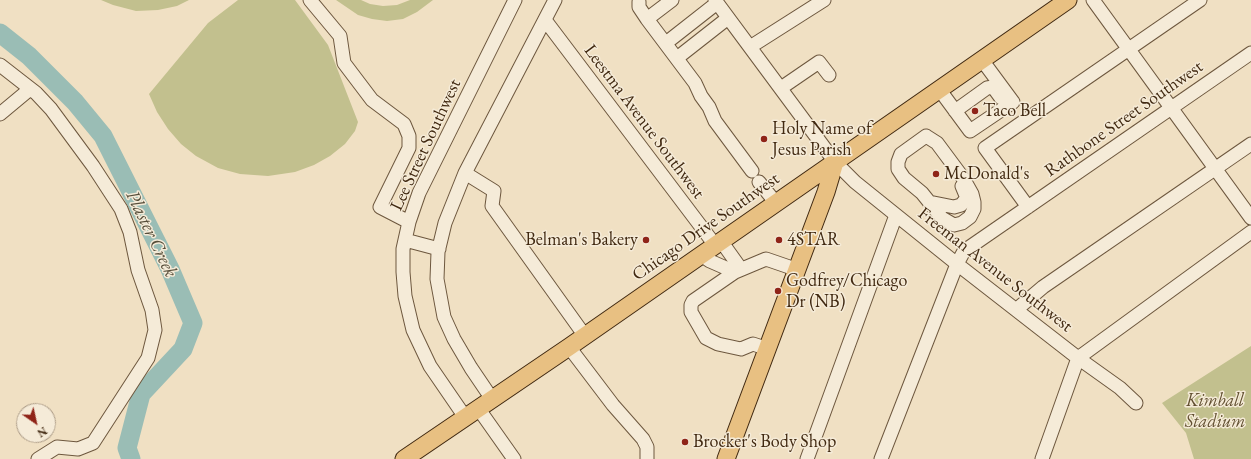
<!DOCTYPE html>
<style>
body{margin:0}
#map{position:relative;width:1251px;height:459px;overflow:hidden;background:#f0e0c3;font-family:"EB Garamond",serif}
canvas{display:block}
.north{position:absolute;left:16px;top:403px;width:40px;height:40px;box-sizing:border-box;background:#f5ebd8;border:1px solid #ad9d88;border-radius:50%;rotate:146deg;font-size:11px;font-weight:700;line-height:16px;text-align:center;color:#412911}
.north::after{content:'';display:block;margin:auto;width:14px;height:18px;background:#8f2418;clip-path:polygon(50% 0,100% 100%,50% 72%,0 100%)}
</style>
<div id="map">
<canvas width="1251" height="459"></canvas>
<div class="north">N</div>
</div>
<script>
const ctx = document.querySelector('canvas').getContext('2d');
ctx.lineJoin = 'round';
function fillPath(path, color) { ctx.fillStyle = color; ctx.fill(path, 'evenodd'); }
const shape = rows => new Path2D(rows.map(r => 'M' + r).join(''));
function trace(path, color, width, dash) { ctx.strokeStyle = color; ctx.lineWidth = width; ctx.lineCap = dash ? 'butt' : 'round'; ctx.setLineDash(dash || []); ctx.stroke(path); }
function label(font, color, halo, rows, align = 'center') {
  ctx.font = font + ' "EB Garamond",serif'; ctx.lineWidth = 3; ctx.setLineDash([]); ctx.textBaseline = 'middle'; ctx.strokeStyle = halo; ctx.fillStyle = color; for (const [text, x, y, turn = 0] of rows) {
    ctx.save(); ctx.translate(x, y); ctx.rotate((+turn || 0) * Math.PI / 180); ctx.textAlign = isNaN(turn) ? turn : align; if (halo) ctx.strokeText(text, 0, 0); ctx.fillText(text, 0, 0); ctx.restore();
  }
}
const green = shape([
 [101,0,189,0,177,6,158,10,136,11,113,5],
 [238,0,295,0,328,45,358,122,355,131,345,144,330,156,314,165,295,172,268,176,240,174,218,168,196,156,181,144,168,129,157,112,149,94,208,23],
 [336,0,361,0,370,4,383,6,397,5,410,0,433,0,417,12,403,19,387,21,372,19,358,15],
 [1251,346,1251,459,1194,459,1186,433,1162,403]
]);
const river = shape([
 [0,33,29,56,75,102,103,136,170,269,193,323,183,349,141,394,127,448,131,459]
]);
const minor = shape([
 [310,0,340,36,344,63,372,100,404,124,409,136,409,148,380,207,409,222],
 [672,0,647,19,695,83,701,96,709,107,715,121,752,171],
 [715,0,835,162,855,182,957,264,1078,358,1120,388,1136,403],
 [1093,0,1251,218],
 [639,2,639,7,647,19],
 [545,20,715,245],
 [666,43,717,3],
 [750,47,824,0],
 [677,58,728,18],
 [0,65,36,93,51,109,93,166,121,209,130,232,138,270,152,310,155,330,148,358,93,443,78,449,57,447,38,459],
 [781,88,819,62,829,75],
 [939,89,970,131,1013,102,982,60],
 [955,111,987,88,993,87,1001,98],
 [0,114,30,89],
 [926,136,937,143,963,178,972,194,974,202,974,209,970,217,962,223,954,225,942,218,922,193,904,178,898,169,898,162,901,154,926,136],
 [465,173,494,191,492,206,585,336],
 [759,182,776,203],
 [929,202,954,207,961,205,967,198,962,186],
 [1028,207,985,148,1200,0],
 [405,240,439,249],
 [721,241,741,269],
 [701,255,710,261,735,272,766,259,798,270],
 [735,272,693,301,691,305,691,312,706,338,718,344,741,349,753,344,768,349],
 [1017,309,1043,287,1251,144],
 [569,347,613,405,643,439,647,447,647,459],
 [492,399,471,368,454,339,444,317,437,279,438,252,445,223,465,173,555,0],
 [478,408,514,459],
 [465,417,430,366,413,330,405,296,403,272,403,249,409,222,419,193,515,0],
 [807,459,896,215],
 [881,459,957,264,964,251,1251,53],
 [1042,459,1078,358,1251,232]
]);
const major = shape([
 [404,459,569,347,1068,0],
 [726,459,826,192,835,162]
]);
const markers = [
 [975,111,4,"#8f2418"],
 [764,139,4,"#8f2418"],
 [936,174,4,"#8f2418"],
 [646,240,4,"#8f2418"],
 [779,240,4,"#8f2418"],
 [778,291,4,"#8f2418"],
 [685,442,4,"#8f2418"]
];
const poiNames = [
 ["Taco Bell",983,111],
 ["Holy Name of",772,129],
 ["Jesus Parish",772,150],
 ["McDonald's",944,174],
 ["Belman's Bakery",638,240,"right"],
 ["4STAR",787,240],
 ["Godfrey/Chicago",786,281],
 ["Dr (NB)",786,302],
 ["Brocker's Body Shop",693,442]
];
const streetNames = [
 ["Rathbone Street Southwest",1124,119,-35],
 ["Leestma Avenue Southwest",644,122,53],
 ["Lee Street Southwest",426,145,-65],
 ["Chicago Drive Southwest",706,227,-35],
 ["Freeman Avenue Southwest",995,270,38]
];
const parkNames = [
 ["Kimball",1215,401],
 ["Stadium",1215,422]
];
const waterNames = [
 ["Plaster Creek",151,234,64]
];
fillPath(green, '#c2c08e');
trace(river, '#9abdb5', 19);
trace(minor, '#6d573e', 15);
trace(major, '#412911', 19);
trace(minor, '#f5ebd8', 13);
trace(major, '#e8c082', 17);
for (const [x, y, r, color] of markers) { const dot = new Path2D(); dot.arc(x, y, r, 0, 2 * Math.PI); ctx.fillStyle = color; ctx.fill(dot); trace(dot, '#f5ebd8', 1.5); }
label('18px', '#412911', '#f5ebd8', poiNames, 'left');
label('18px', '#412911', '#f5ebd8', streetNames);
label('italic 18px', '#614f30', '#f5ebd8', parkNames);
label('italic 19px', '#574e3a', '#f5ebd8', waterNames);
</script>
